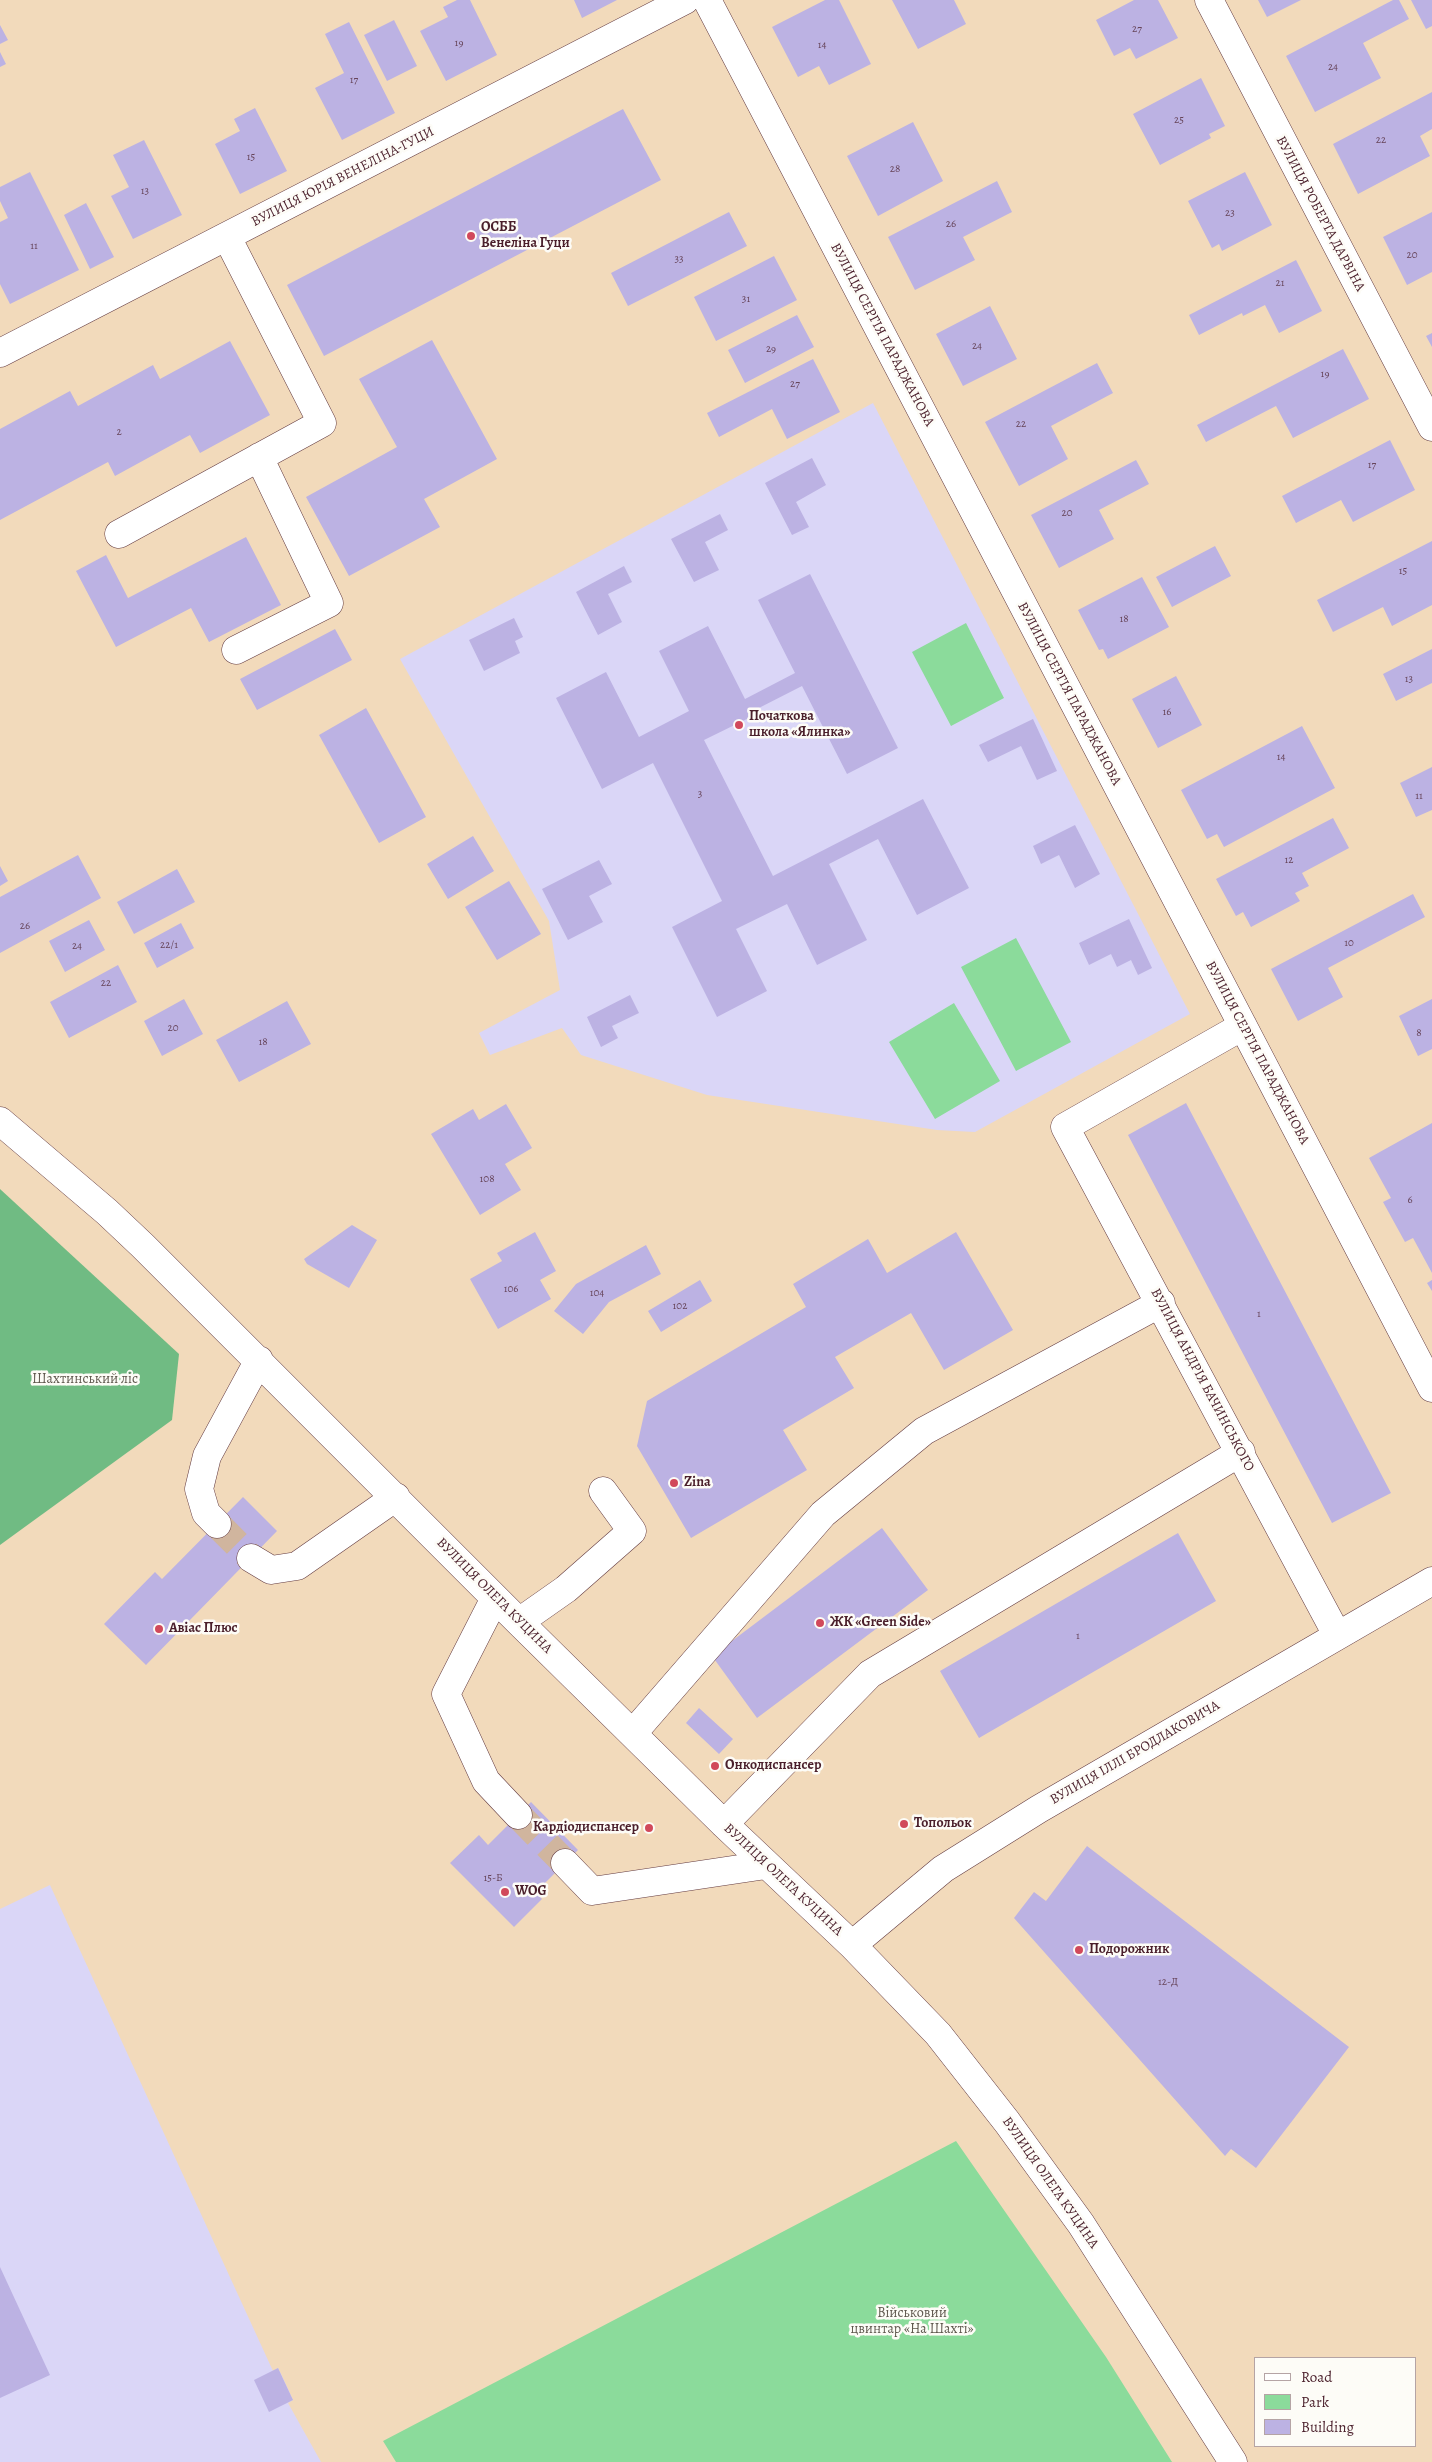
<!DOCTYPE html>
<meta charset="utf-8">
<style>
body{margin:0}
#map{position:relative;width:1432px;height:2462px;overflow:hidden;background:#f2dabb;font-family:Alegreya,serif}
canvas{display:block}
.legend{position:absolute;left:1254px;top:2357px;width:162px;height:90px;box-sizing:border-box;background:#fdfcf7;border:1px solid #b5a4a5;margin:0;padding:6px 9px;list-style:none;font-size:15px;color:#4a1f2b}
.legend li{display:flex;align-items:center;gap:10px;height:25px}
.legend b{width:25px;border:1px solid #b5a4a5}
</style>
<div id="map">
<canvas width="1432" height="2462"></canvas>
<ul class="legend">
<li><b style="height:6px;background:#fff"></b>Road</li>
<li><b style="height:14px;background:#8bdb9b"></b>Park</li>
<li><b style="height:14px;background:#bcb2e3"></b>Building</li>
</ul>
</div>
<script>
const ctx = document.querySelector('canvas').getContext('2d');
ctx.lineJoin = 'round';
function fillPath(path, color) { ctx.fillStyle = color; ctx.fill(path, 'evenodd'); }
const shape = rows => new Path2D(rows.map(r => 'M' + r).join(''));
function trace(path, color, width, dash) { ctx.strokeStyle = color; ctx.lineWidth = width; ctx.lineCap = dash ? 'butt' : 'round'; ctx.setLineDash(dash || []); ctx.stroke(path); }
function label(font, color, halo, rows, align = 'center') {
  ctx.font = font + ' Alegreya,serif'; ctx.lineWidth = 5; ctx.setLineDash([]); ctx.textBaseline = 'middle'; ctx.strokeStyle = halo; ctx.fillStyle = color; for (const [text, x, y, turn = 0] of rows) {
    ctx.save(); ctx.translate(x, y); ctx.rotate((+turn || 0) * Math.PI / 180); ctx.textAlign = isNaN(turn) ? turn : align; if (halo) ctx.strokeText(text, 0, 0); ctx.fillText(text, 0, 0); ctx.restore();
  }
}
const built = shape([
 [873,403,1190,1014,975,1132,937,1130,707,1095,581,1055,562,1028,490,1055,479,1033,560,990,549,921,400,659],
 [50,1885,273,2371,278,2368,282,2376,293,2400,288,2403,321,2462,0,2462,0,1909]
]);
const green = shape([
 [966,623,1004,698,951,726,912,652],
 [1016,938,1071,1042,1016,1071,961,967],
 [954,1003,1000,1081,935,1119,889,1042],
 [956,2141,1106,2357,1172,2462,396,2462,383,2441]
]);
const forest = shape([
 [0,1189,179,1354,172,1420,0,1545]
]);
const building = shape([
 [457,0,470,0,497,55,446,81,420,31,448,17,443,7],
 [574,0,617,0,582,18],
 [825,0,839,0,871,64,829,85,819,66,798,77,772,27],
 [892,0,954,0,966,24,918,49],
 [1134,0,1158,0,1178,38,1136,59,1130,48,1114,56,1096,20],
 [1258,0,1301,0,1267,17],
 [1393,0,1399,0,1409,19,1363,43,1381,78,1315,112,1286,56],
 [1411,0,1432,0,1432,26,1426,29],
 [394,20,417,66,387,81,364,35],
 [349,22,395,113,342,140,315,88,344,73,325,34],
 [0,25,8,40,0,44],
 [0,52,6,64,0,67],
 [1201,78,1225,126,1209,134,1211,138,1160,165,1133,114],
 [1432,92,1432,129,1420,136,1430,156,1358,194,1333,144],
 [255,108,287,171,240,194,215,144,240,131,234,119],
 [623,109,661,180,324,356,287,285],
 [913,122,943,181,878,216,847,156],
 [144,140,182,215,133,239,111,196,129,187,113,155],
 [30,172,79,270,10,304,0,284,0,222,8,218,0,201,0,187],
 [1245,172,1272,225,1222,251,1219,244,1212,248,1188,201],
 [997,181,1012,212,963,237,975,260,915,290,888,237],
 [86,203,114,257,90,269,64,215],
 [729,212,747,246,628,306,611,273],
 [1432,212,1432,272,1407,285,1383,237],
 [774,256,797,300,716,341,694,297],
 [1296,260,1322,311,1279,333,1265,305,1243,316,1242,313,1199,335,1189,315],
 [990,306,1017,359,963,386,936,334],
 [797,315,814,347,745,383,728,350],
 [1432,333,1432,347,1426,336],
 [432,340,497,459,424,499,440,527,349,576,306,497,397,447,359,379],
 [230,341,270,415,200,453,190,435,115,476,108,462,0,520,0,429,70,391,78,406,153,365,160,379],
 [1343,349,1369,399,1293,438,1276,406,1206,442,1197,425],
 [813,359,840,412,787,439,772,409,719,437,707,413],
 [1097,363,1113,393,1051,426,1068,459,1019,486,985,422],
 [1390,440,1415,490,1353,522,1341,500,1296,523,1282,496],
 [812,458,826,485,796,502,809,527,792,535,765,483],
 [1136,460,1149,484,1099,510,1114,539,1059,568,1031,515],
 [720,514,728,530,705,542,719,570,694,582,671,539],
 [246,537,281,605,209,642,191,608,116,647,76,571,106,555,128,598],
 [1432,541,1432,605,1392,626,1383,607,1333,632,1317,600],
 [1215,546,1231,576,1172,607,1156,577],
 [624,566,632,582,608,594,622,622,598,635,576,592],
 [810,574,898,748,847,774,802,686,751,712,753,716,704,740,773,876,923,799,969,888,917,915,878,839,829,864,867,940,817,965,787,904,736,929,767,991,717,1017,672,927,722,901,653,763,602,789,556,698,606,672,639,737,689,711,659,651,708,626,745,699,795,673,758,600],
 [1142,577,1169,627,1108,659,1103,649,1099,650,1078,610],
 [514,618,523,637,515,641,520,653,484,671,469,640],
 [335,629,352,660,257,710,240,679],
 [1432,649,1432,683,1396,701,1383,674],
 [1176,676,1202,725,1158,748,1132,699],
 [366,708,426,817,379,843,319,735],
 [1033,719,1057,771,1037,780,1021,746,988,762,979,745],
 [1302,726,1335,788,1224,847,1217,834,1207,839,1181,790],
 [1432,767,1432,810,1416,817,1400,783],
 [1333,818,1349,848,1302,873,1309,886,1295,893,1300,901,1251,927,1243,912,1236,916,1216,879],
 [1075,825,1100,874,1075,888,1059,855,1041,864,1033,846],
 [473,836,494,871,448,899,427,864],
 [78,855,101,898,0,953,0,897],
 [599,860,612,884,589,896,603,922,568,940,542,889],
 [0,866,8,881,0,886],
 [177,869,195,902,134,934,117,902],
 [509,881,541,934,497,960,465,907],
 [1413,894,1425,917,1328,968,1343,997,1298,1021,1271,969],
 [1129,919,1152,968,1138,975,1131,960,1117,967,1111,954,1089,965,1079,943],
 [89,920,105,950,65,972,49,941],
 [181,923,194,948,157,968,144,943],
 [118,965,137,1002,69,1038,50,1002],
 [630,995,639,1013,612,1026,618,1038,601,1047,587,1017],
 [184,999,203,1034,162,1056,144,1021],
 [1432,999,1432,1049,1418,1056,1399,1016],
 [287,1001,311,1044,239,1082,216,1040],
 [1186,1103,1391,1493,1332,1523,1128,1135],
 [506,1104,532,1148,505,1164,521,1190,480,1215,431,1134,473,1109,479,1120],
 [1432,1123,1432,1273,1413,1238,1405,1242,1383,1202,1391,1198,1369,1158],
 [352,1225,377,1240,349,1288,307,1264,304,1259],
 [535,1232,556,1271,540,1280,551,1299,498,1329,470,1279,502,1261,497,1253],
 [956,1232,1013,1330,944,1370,911,1313,835,1357,854,1388,783,1430,807,1470,691,1538,637,1446,647,1401,806,1307,793,1284,868,1239,887,1273],
 [646,1245,661,1274,609,1302,583,1334,554,1311,576,1284],
 [700,1280,712,1301,661,1332,648,1311],
 [1432,1280,1432,1291,1427,1283],
 [243,1497,277,1531,146,1665,104,1624,155,1572,162,1579],
 [882,1528,928,1590,757,1718,712,1656],
 [1178,1533,1216,1601,979,1738,940,1671],
 [699,1708,733,1739,719,1754,686,1723],
 [531,1802,578,1850,536,1892,542,1899,514,1927,450,1863,479,1835,488,1845],
 [1087,1846,1349,2047,1256,2168,1231,2149,1225,2156,1014,1918,1034,1892,1046,1901],
 [0,2267,50,2375,0,2398],
 [278,2368,293,2400,269,2412,254,2380]
]);
const minorTunnel = shape([
 [217,1524,251,1558],
 [518,1815,565,1863]
]);
const minor = shape([
 [707,0,1432,1388],
 [1209,0,1432,427],
 [0,353,685,0],
 [119,534,322,423,227,237],
 [236,650,329,603,259,457],
 [1243,1026,1065,1127,1337,1635],
 [0,1121,107,1212,143,1246,519,1622,724,1824,852,1945,938,2034,1007,2122,1081,2224,1233,2462],
 [217,1524,206,1513,199,1489,207,1456,259,1360],
 [251,1558,271,1570,297,1566,396,1497],
 [495,1598,446,1694,486,1781,518,1815],
 [519,1622,566,1589,632,1531,603,1491],
 [633,1733,823,1514,924,1431,1161,1303],
 [724,1824,870,1674,1241,1452],
 [565,1863,592,1891,766,1865],
 [852,1945,943,1869,1039,1809,1432,1581]
]);
const markers = [
 [471,236,5,"#d1495b"],
 [739,725,5,"#d1495b"],
 [674,1483,5,"#d1495b"],
 [820,1623,5,"#d1495b"],
 [159,1629,5,"#d1495b"],
 [715,1766,5,"#d1495b"],
 [904,1824,5,"#d1495b"],
 [649,1828,5,"#d1495b"],
 [505,1892,5,"#d1495b"],
 [1079,1950,5,"#d1495b"]
];
const numberNames = [
 ["27",1137,29],
 ["19",459,43],
 ["14",822,45],
 ["24",1333,67],
 ["17",354,80],
 ["25",1179,120],
 ["22",1381,140],
 ["15",251,157],
 ["28",895,169],
 ["13",145,191],
 ["23",1230,213],
 ["26",951,224],
 ["11",34,246],
 ["20",1412,255],
 ["33",679,259],
 ["21",1280,283],
 ["31",746,299],
 ["24",977,346],
 ["29",771,349],
 ["19",1325,374],
 ["27",795,384],
 ["22",1021,424],
 ["2",119,432],
 ["17",1372,465],
 ["20",1067,513],
 ["15",1403,571],
 ["18",1124,619],
 ["13",1409,679],
 ["16",1167,712],
 ["14",1281,757],
 ["3",700,794],
 ["11",1419,796],
 ["12",1289,860],
 ["26",25,926],
 ["10",1349,943],
 ["22/1",169,945],
 ["24",77,946],
 ["22",106,983],
 ["20",173,1028],
 ["8",1419,1033],
 ["18",263,1042],
 ["108",487,1179],
 ["6",1410,1200],
 ["106",511,1289],
 ["104",597,1293],
 ["102",680,1306],
 ["1",1259,1314],
 ["1",1078,1636],
 ["15-Б",493,1878],
 ["12-Д",1168,1982]
];
const streetNames = [
 ["ВУЛИЦЯ ЮРІЯ ВЕНЕЛІНА-ГУЦИ",343,177,-27],
 ["ВУЛИЦЯ РОБЕРТА ДАРВІНА",1320,214,62],
 ["ВУЛИЦЯ СЕРГІЯ ПАРАДЖАНОВА",882,335,62],
 ["ВУЛИЦЯ СЕРГІЯ ПАРАДЖАНОВА",1069,694,62],
 ["ВУЛИЦЯ СЕРГІЯ ПАРАДЖАНОВА",1257,1053,62],
 ["ВУЛИЦЯ АНДРІЯ БАЧИНСЬКОГО",1202,1380,62],
 ["ВУЛИЦЯ ОЛЕГА КУЦИНА",494,1596,45],
 ["ВУЛИЦЯ ІЛЛІ БРОДЛАКОВИЧА",1135,1753,-30],
 ["ВУЛИЦЯ ОЛЕГА КУЦИНА",783,1880,43],
 ["ВУЛИЦЯ ОЛЕГА КУЦИНА",1050,2183,55]
];
const poiNames = [
 ["ОСББ",481,228],
 ["Венеліна Гуци",481,244],
 ["Початкова",749,717],
 ["школа «Ялинка»",749,733],
 ["Zina",684,1483],
 ["ЖК «Green Side»",830,1623],
 ["Авіас Плюс",169,1629],
 ["Онкодиспансер",725,1766],
 ["Топольок",914,1824],
 ["Кардіодиспансер",639,1828,"right"],
 ["WOG",515,1892],
 ["Подорожник",1089,1950]
];
const parkNames = [
 ["Шахтинський ліс",85,1380],
 ["Військовий",912,2314],
 ["цвинтар «На Шахті»",912,2330]
];
fillPath(built, '#dad6f7');
fillPath(green, '#8bdb9b');
fillPath(forest, '#70bb83');
fillPath(building, '#bcb2e3');
trace(minorTunnel, '#d0b59e', 28, [28, 14]);
trace(minor, '#633b41', 29);
trace(minor, '#fff', 28);
for (const [x, y, r, color] of markers) { const dot = new Path2D(); dot.arc(x, y, r, 0, 2 * Math.PI); ctx.fillStyle = color; ctx.fill(dot); trace(dot, '#fdfcf7', 2); }
label('11px', '#664459', null, numberNames);
label('14px', '#4a1f2b', '#fdfcf7', streetNames);
label('bold 14px', '#4a1f2b', '#fdfcf7', poiNames, 'left');
label('14px', '#5e574d', '#fdfcf7', parkNames);
</script>
